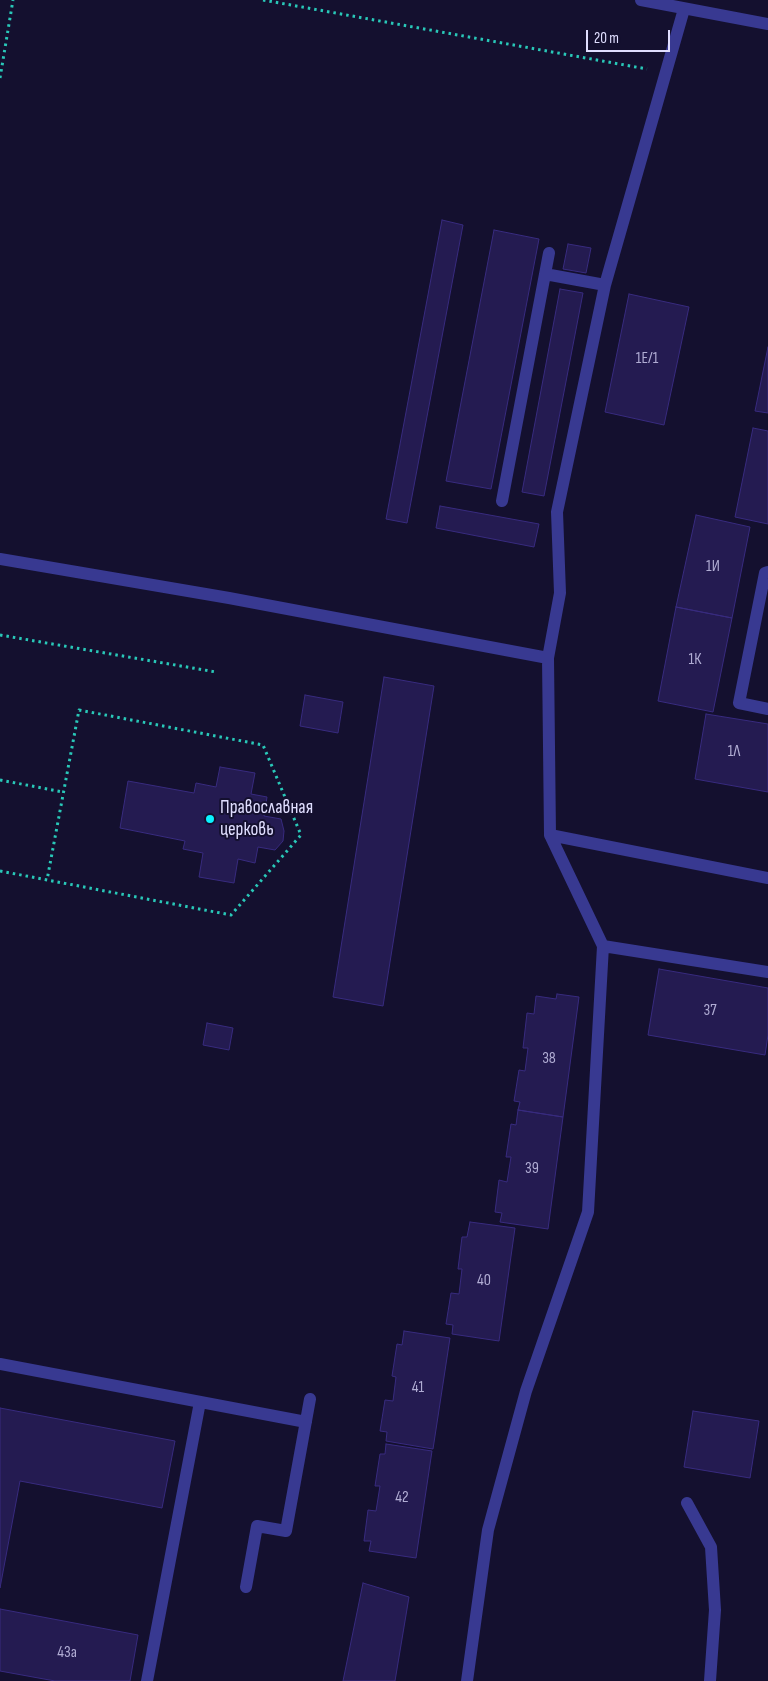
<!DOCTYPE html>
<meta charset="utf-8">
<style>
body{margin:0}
#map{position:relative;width:768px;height:1681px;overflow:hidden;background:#14102f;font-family:"Sofia Sans Condensed",sans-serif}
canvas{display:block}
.scale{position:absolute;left:586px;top:30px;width:84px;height:22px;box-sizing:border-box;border:2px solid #e0deff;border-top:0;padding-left:6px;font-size:15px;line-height:18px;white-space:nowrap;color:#e0deff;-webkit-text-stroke:4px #14102f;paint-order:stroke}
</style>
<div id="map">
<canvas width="768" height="1681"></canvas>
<div class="scale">20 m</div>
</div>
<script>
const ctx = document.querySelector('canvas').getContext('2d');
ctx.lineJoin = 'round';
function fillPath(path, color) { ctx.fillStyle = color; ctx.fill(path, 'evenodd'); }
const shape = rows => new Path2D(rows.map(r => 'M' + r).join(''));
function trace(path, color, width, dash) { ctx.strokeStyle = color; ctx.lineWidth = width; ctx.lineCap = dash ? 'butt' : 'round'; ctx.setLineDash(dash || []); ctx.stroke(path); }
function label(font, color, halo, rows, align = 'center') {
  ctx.font = font + ' "Sofia Sans Condensed",sans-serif'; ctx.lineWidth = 4; ctx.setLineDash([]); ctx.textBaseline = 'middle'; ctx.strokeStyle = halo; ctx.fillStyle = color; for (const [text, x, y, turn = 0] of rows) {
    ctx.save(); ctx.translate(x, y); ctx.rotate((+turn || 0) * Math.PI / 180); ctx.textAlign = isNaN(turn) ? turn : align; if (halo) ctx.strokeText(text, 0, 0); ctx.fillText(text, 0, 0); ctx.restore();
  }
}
const building = shape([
 [442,220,463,225,407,523,386,519,442,220],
 [494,230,539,239,491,489,446,481,494,230],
 [568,244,591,248,586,273,563,269,568,244],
 [560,289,583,293,544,496,522,492,560,289],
 [629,294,689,307,664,425,605,412,629,294],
 [768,347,768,413,755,411,768,347],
 [753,428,768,431,768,524,735,517,753,428],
 [440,506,539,524,534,547,436,528,440,506],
 [696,515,750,527,732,618,676,607,696,515],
 [676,607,732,618,713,712,658,701,676,607],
 [384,677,434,686,383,1006,333,997,384,677],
 [305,695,343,702,338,733,300,726,305,695],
 [706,714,768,724,768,792,695,779,706,714],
 [220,767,255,773,251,794,267,797,264,816,281,819,284,831,283,841,275,850,258,847,255,863,238,859,234,883,199,877,203,853,183,849,185,841,120,828,128,781,194,793,196,783,216,787,220,767],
 [659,969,768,988,768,1035,765,1055,648,1035,659,969],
 [557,994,579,997,563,1117,518,1110,520,1102,514,1101,519,1070,525,1071,528,1048,523,1048,527,1013,534,1014,536,996,556,999,557,994],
 [207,1023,233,1028,229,1050,203,1045,207,1023],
 [518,1110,563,1117,548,1229,500,1222,502,1213,495,1212,499,1180,507,1182,511,1157,506,1157,511,1124,516,1125,518,1110],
 [470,1222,515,1228,499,1341,452,1334,453,1325,446,1324,451,1293,459,1294,462,1269,458,1269,462,1237,467,1237,470,1222],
 [404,1331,450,1338,433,1449,386,1441,387,1432,380,1431,385,1400,393,1401,396,1377,392,1376,397,1344,402,1345,404,1331],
 [0,1408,175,1441,162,1508,20,1481,0,1588,0,1408],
 [693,1411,759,1421,750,1478,684,1467,693,1411],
 [386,1444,432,1451,416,1558,369,1551,371,1541,364,1541,368,1510,376,1511,380,1486,375,1486,380,1454,385,1454,386,1444],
 [363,1583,409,1597,395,1681,343,1681,363,1583],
 [0,1609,138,1635,130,1681,55,1681,0,1671,0,1609]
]);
const path = shape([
 [263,0,647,69],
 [0,78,13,0],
 [0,635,216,672],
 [0,780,63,792],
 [0,871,231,915,301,835,263,745,79,710,47,880]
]);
const minor = shape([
 [641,0,768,24],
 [545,274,605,285],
 [502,501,549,253],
 [0,559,229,598,548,658,560,593,557,512,605,285,684,9],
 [768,572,765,573,739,703,768,709],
 [548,658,550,835,768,878],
 [550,835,603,946,768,972],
 [0,1364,306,1422],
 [687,1503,711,1547,715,1610,710,1681],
 [246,1587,257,1526,286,1531,310,1399],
 [147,1681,200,1402],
 [467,1681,488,1530,526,1391,588,1212,603,946]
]);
const markers = [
 [210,819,5,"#0af1ff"]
];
const numberNames = [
 ["1Е/1",647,359],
 ["1И",713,567],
 ["1К",695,660],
 ["1Л",734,752],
 ["37",710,1011],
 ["38",549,1059],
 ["39",532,1169],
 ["40",484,1281],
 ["41",418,1388],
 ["42",402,1498],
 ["43а",67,1653]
];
const poiNames = [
 ["Православная",220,808],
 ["церковь",220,830]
];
fillPath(building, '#241b51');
trace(building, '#382b7f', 1);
trace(path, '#29c8b8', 3, [2.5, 4]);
trace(minor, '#383991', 12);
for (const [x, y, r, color] of markers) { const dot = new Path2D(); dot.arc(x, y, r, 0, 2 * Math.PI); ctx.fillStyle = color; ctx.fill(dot); trace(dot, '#14102f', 2); }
label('16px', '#b1add4', null, numberNames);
label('19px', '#e0deff', '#14102f', poiNames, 'left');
</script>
